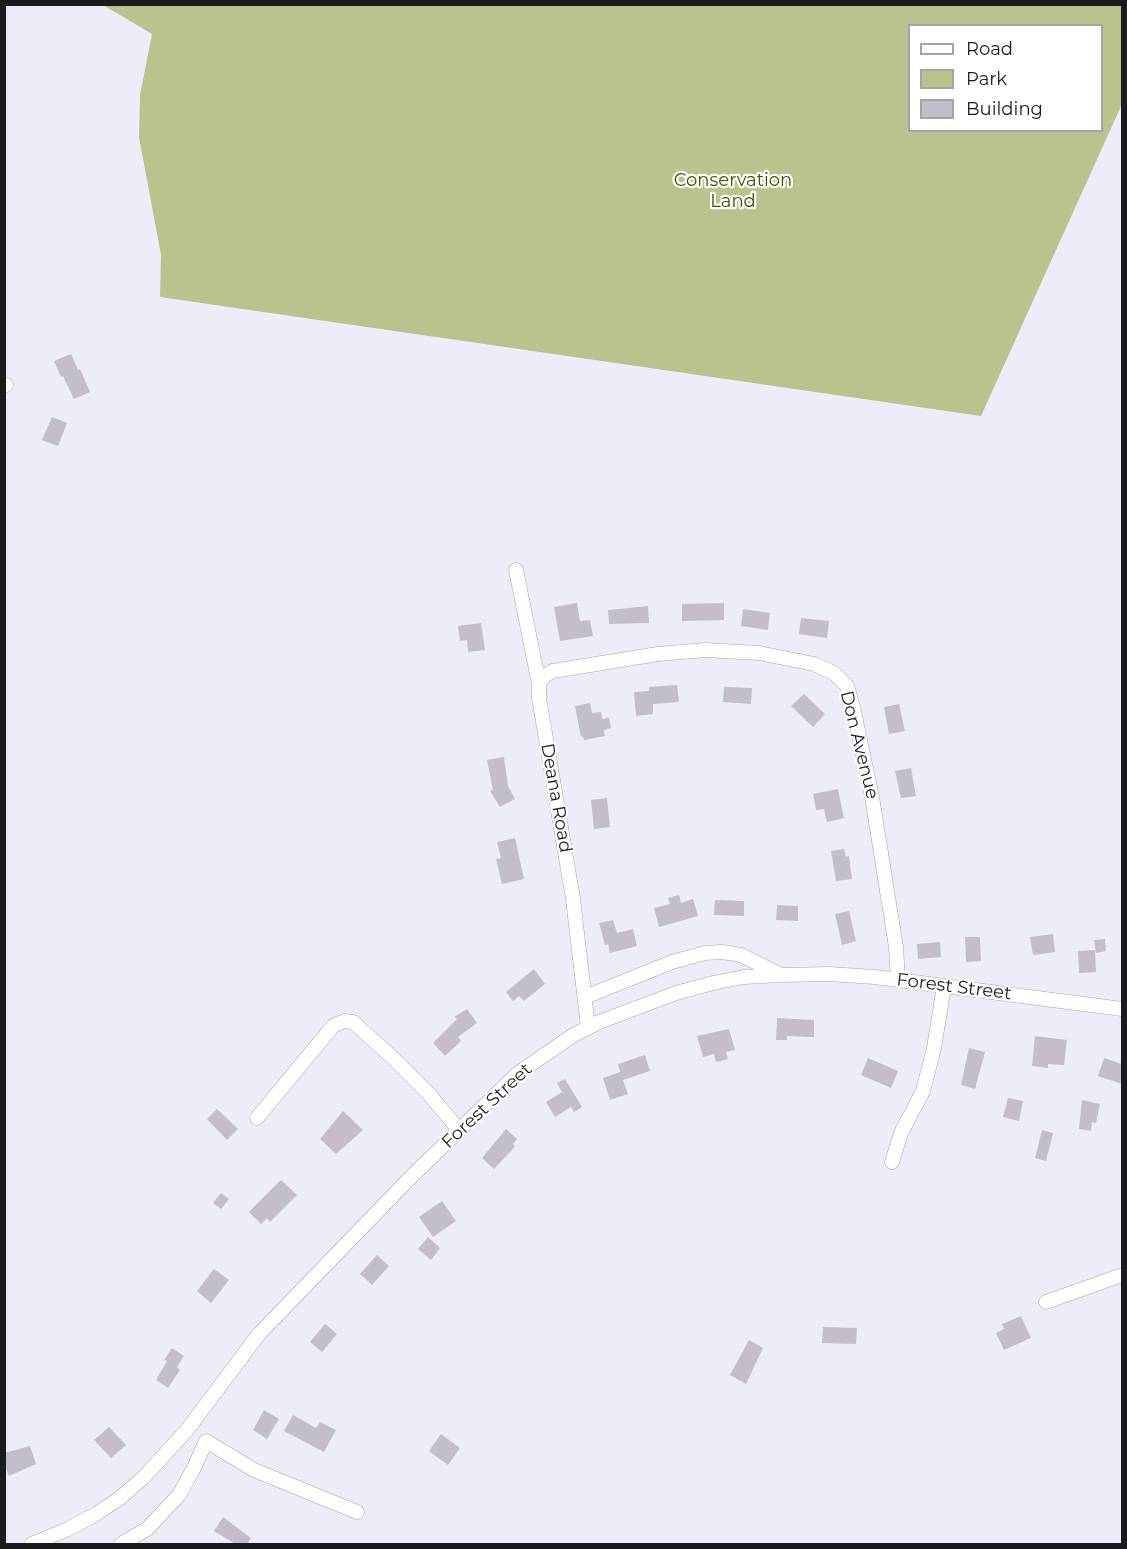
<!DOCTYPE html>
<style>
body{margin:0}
#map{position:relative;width:1127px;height:1549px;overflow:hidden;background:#ededf9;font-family:Montserrat,sans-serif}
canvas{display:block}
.frame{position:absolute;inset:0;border:6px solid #1a1b1f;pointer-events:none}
.legend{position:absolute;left:908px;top:24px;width:195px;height:108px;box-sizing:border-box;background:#fff;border:2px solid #a3a4a5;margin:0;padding:8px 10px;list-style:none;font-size:18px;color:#1a1b1f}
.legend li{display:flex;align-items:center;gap:12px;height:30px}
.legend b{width:30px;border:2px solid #a3a4a5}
</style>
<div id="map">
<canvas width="1127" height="1549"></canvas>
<div class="frame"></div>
<ul class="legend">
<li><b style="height:8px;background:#fff"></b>Road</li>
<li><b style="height:16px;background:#b8c38d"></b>Park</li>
<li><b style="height:16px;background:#c3bec9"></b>Building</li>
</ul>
</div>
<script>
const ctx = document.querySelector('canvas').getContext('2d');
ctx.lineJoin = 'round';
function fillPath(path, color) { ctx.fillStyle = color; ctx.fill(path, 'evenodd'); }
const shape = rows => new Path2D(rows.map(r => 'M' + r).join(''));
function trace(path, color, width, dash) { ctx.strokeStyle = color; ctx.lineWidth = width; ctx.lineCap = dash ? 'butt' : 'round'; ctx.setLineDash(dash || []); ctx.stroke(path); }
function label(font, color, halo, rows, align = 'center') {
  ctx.font = font + ' Montserrat,sans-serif'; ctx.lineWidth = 4.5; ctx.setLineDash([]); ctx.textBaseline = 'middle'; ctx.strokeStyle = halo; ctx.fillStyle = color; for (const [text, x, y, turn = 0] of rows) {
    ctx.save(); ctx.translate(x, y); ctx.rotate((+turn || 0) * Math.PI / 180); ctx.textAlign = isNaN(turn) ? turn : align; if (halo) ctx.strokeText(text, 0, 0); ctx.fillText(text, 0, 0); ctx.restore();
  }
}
const green = shape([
 [103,5,1122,5,1122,104,981,416,160,297,161,255,139,137,140,95,152,34],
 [910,26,1102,26,1102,130,910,130]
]);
const building = shape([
 [71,354,78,370,80,369,90,392,74,399,63,376,61,377,54,361],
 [52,417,67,423,58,446,42,440],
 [577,603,580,621,590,620,593,636,560,641,554,607],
 [724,603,724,620,682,621,682,604],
 [648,606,649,623,609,624,608,610],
 [743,609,770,613,768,630,741,626],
 [801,618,829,621,827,638,799,634],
 [481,623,485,650,468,652,467,640,460,641,458,626],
 [677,685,679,702,653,704,653,714,636,716,634,692,649,691,649,687],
 [724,687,752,688,751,704,723,702],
 [804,694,825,714,813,727,791,706],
 [590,703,592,713,601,712,602,719,609,718,611,728,604,730,605,736,584,740,583,736,581,737,575,706],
 [899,704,905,731,889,734,884,707],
 [504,757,508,786,515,799,500,807,490,791,493,790,487,760],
 [911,768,916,796,901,798,895,771],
 [838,789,844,818,827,822,824,809,816,810,813,794],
 [607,798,610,827,594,829,591,800],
 [515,838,524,879,502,884,496,859,501,858,497,842],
 [844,849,846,857,849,856,852,879,836,881,831,851],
 [679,895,681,903,693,899,698,916,659,927,654,908,670,904,668,898],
 [715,900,744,901,744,916,714,915],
 [777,905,798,906,798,921,776,920],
 [849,911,856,941,842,945,835,914],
 [613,920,617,933,633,929,637,946,610,953,608,944,605,945,599,923],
 [1053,934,1055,952,1033,955,1030,937],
 [965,937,980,937,981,961,966,962],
 [1105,939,1106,951,1096,953,1094,940],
 [940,942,941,957,918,959,917,944],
 [1095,950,1096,972,1079,973,1078,951],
 [534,969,545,984,524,1001,519,996,513,1001,506,992],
 [467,1009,477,1023,458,1037,461,1041,445,1056,433,1043,457,1019,454,1017],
 [777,1018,814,1020,814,1037,787,1036,787,1040,776,1040],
 [729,1029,735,1050,726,1052,728,1059,716,1062,714,1054,703,1057,697,1036],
 [1035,1036,1067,1040,1064,1065,1048,1064,1048,1068,1032,1066],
 [969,1048,985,1052,975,1089,961,1085],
 [645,1055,650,1071,623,1080,628,1094,610,1100,603,1078,620,1072,618,1064],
 [868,1058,898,1071,891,1088,861,1075],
 [1104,1058,1122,1064,1122,1084,1098,1076],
 [565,1079,582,1107,574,1112,571,1107,555,1117,546,1102,562,1092,557,1083],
 [1008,1098,1023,1101,1019,1121,1003,1117],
 [1082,1100,1100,1104,1096,1123,1092,1122,1091,1131,1079,1129],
 [217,1109,238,1129,227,1140,207,1119],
 [343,1111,363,1130,336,1154,320,1139],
 [506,1129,517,1139,513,1144,515,1146,512,1150,494,1169,482,1158],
 [1042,1130,1053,1133,1046,1161,1035,1158],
 [281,1180,297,1195,270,1222,267,1218,261,1224,249,1212],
 [221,1193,229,1199,221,1209,213,1203],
 [442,1201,456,1221,433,1237,419,1217],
 [428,1237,440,1248,431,1260,418,1249],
 [377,1255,389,1266,372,1285,360,1274],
 [214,1269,229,1280,211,1303,197,1291],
 [1021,1316,1031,1338,1004,1350,996,1333,1004,1329,1002,1324],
 [325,1324,337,1334,322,1352,310,1342],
 [823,1327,857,1328,856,1344,822,1343],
 [749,1340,763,1348,746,1384,730,1375],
 [172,1348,184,1356,177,1367,180,1370,168,1388,156,1380,167,1361,164,1360],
 [264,1410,279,1419,267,1439,253,1430],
 [293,1415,316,1428,320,1422,336,1430,324,1452,284,1431],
 [109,1427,126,1445,111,1458,94,1440],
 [441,1434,460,1448,448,1465,429,1451],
 [30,1446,36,1464,9,1476,4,1464,4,1453],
 [223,1517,251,1538,247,1545,237,1545,214,1531]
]);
const minor = shape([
 [4,385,6,385],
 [516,570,539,684,539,698,573,899,588,1027],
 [539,684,544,676,553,671,658,654,705,650,759,653,814,664,834,673,847,686,853,707,872,797,896,947,898,980],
 [585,997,672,962,705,953,722,952,741,955,781,975],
 [257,1118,333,1026,344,1021,353,1022,393,1058,429,1094,459,1130],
 [892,1162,901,1133,923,1091,934,1048,944,986],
 [1046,1302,1122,1275],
 [32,1544,68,1529,96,1514,120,1498,144,1477,187,1430,259,1334,409,1179,517,1074,572,1036,599,1022,676,993,713,983,744,977,781,975,829,974,875,977,1122,1009],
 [121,1544,147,1529,179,1495,194,1468,206,1441,254,1470,357,1512]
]);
const parkNames = [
 ["Conservation",733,181],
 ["Land",733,202]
];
const streetNames = [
 ["Don Avenue",859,745,76],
 ["Deana Road",556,798,80],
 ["Forest Street",954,987,7],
 ["Forest Street",487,1106,-43]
];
fillPath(green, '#b8c38d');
fillPath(building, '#c3bec9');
trace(minor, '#a2a3ae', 15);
trace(minor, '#fff', 14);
label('18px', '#475002', '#fff', parkNames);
label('18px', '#1a1b1f', '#fff', streetNames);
</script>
